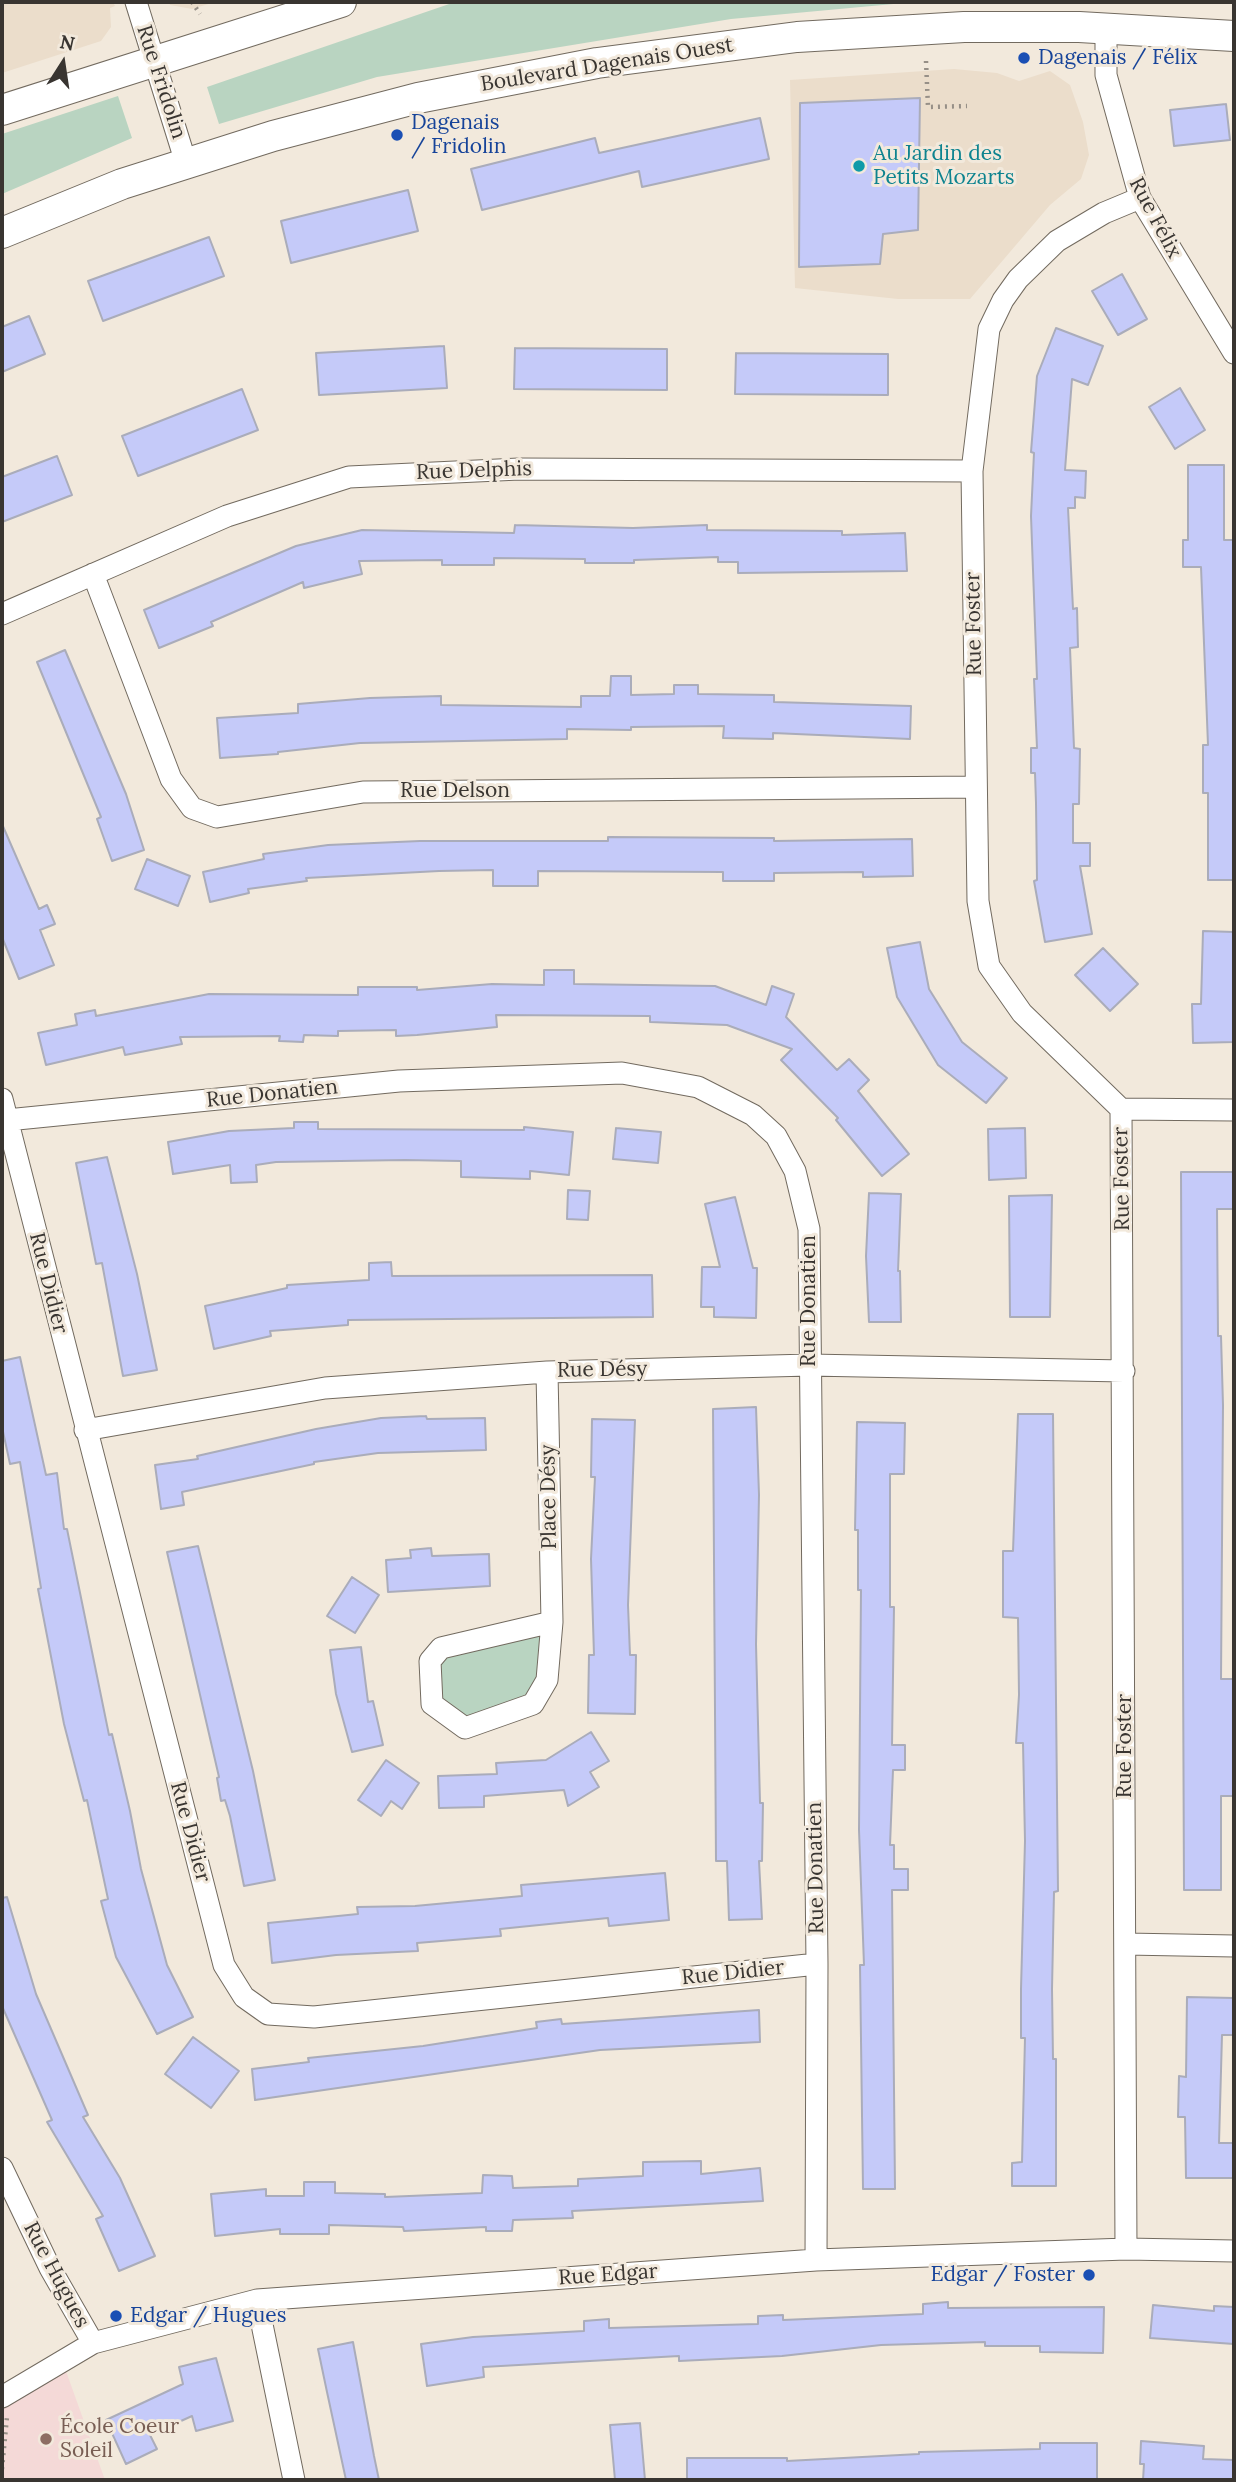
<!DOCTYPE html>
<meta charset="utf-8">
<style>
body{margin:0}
#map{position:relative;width:1236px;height:2482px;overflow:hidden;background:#f2e9dc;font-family:Lora,serif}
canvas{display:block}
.frame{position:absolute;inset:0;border:4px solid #393531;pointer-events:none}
.north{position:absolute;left:28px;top:28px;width:70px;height:70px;-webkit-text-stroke:5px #f2e9dc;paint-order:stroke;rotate:12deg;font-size:19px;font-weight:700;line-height:28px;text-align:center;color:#393531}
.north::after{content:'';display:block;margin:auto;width:24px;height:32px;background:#393531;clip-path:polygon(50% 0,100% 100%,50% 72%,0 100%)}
</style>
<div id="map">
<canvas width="1236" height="2482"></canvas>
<div class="frame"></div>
<div class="north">N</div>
</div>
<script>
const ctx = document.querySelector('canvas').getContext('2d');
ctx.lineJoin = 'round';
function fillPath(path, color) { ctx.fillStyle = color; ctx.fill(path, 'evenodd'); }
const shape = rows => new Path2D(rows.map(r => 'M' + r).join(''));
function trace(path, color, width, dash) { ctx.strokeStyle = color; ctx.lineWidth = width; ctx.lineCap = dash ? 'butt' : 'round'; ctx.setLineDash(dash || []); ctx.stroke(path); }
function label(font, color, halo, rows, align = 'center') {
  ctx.font = font + ' Lora,serif'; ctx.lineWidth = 6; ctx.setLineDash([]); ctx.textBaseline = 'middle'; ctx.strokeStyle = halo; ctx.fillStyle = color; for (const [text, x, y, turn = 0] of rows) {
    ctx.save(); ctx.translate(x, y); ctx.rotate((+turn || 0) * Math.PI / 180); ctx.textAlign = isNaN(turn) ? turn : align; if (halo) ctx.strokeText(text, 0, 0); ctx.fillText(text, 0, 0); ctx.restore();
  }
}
const built = shape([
 [2,2,113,2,115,6,110,8,111,27,101,41,2,73],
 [169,2,215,2,192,9,170,5],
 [954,69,997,73,1019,81,1050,71,1070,85,1083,122,1089,155,1081,179,1050,205,970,299,898,299,795,288,790,80]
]);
const education = shape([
 [62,2360,105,2480,2,2480,2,2397]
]);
const green = shape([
 [455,2,1234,2,1234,4,915,2,731,19,377,77,219,124,207,87],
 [118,96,132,138,2,194,2,134],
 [552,1622,533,1704,465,1728,432,1704,441,1648]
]);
const building = shape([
 [920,98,918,230,883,234,880,264,799,267,800,103,920,98],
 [1226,104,1230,140,1174,146,1170,110,1226,104],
 [760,118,769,159,642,187,639,171,482,210,471,169,595,138,599,153,760,118],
 [408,190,418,231,291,263,281,221,408,190],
 [209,237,224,276,103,321,88,281,209,237],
 [1122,274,1147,319,1118,335,1092,291,1122,274],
 [29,316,45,354,2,372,2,327,29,316],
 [1056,328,1103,346,1088,385,1072,379,1065,470,1086,471,1085,498,1075,497,1075,508,1068,508,1073,609,1077,608,1078,647,1070,648,1074,748,1080,749,1079,804,1073,804,1073,843,1090,843,1090,866,1080,866,1092,934,1045,942,1034,881,1037,880,1036,803,1035,773,1031,773,1031,748,1037,748,1034,679,1037,679,1031,516,1034,453,1031,452,1037,376,1056,328],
 [444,346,447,388,319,395,316,353,444,346],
 [515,348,667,349,667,390,514,389,515,348],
 [736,353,888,354,888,395,735,394,736,353],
 [1180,388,1205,430,1175,449,1149,407,1180,388],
 [242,389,258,430,138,476,122,436,242,389],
 [57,456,72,495,2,522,2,477,57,456],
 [1188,465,1224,465,1224,540,1234,540,1234,880,1208,880,1208,793,1203,793,1203,745,1208,745,1201,567,1183,567,1183,540,1188,540,1188,465],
 [515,525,633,528,707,525,707,530,842,531,842,535,905,533,907,571,738,573,738,562,718,562,718,557,634,560,634,563,585,563,585,559,494,558,494,565,442,565,442,560,359,561,362,574,304,588,303,582,211,622,213,626,159,648,144,610,296,546,362,530,514,533,515,525],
 [65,650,126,794,144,850,112,861,97,819,101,817,37,662,65,650],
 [611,676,631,676,631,695,674,694,674,685,698,685,698,694,774,695,774,702,911,706,910,739,773,733,773,739,723,738,724,726,631,727,631,730,567,729,567,739,360,743,278,752,278,754,220,758,217,718,298,713,298,704,370,698,441,696,441,705,581,707,581,696,610,696,611,676],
 [2,824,39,909,47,905,55,924,40,930,54,965,19,979,2,937,2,824],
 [608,837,774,838,774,841,912,839,913,876,863,877,863,872,774,873,774,881,723,881,723,872,538,871,538,886,493,886,493,870,439,871,306,878,307,881,248,889,249,893,210,902,203,872,264,859,263,854,328,845,420,841,608,841,608,837],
 [147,859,190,876,178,906,135,889,147,859],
 [1203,931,1234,932,1234,1042,1193,1043,1192,1004,1201,1004,1203,931],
 [920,942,929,989,962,1042,1007,1078,986,1103,938,1065,897,997,887,948,920,942],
 [1103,948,1138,984,1110,1011,1075,975,1103,948],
 [544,970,574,970,574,984,715,986,766,1005,772,986,794,994,786,1017,837,1070,849,1059,869,1080,858,1091,909,1154,882,1176,836,1120,838,1118,781,1060,792,1049,727,1025,650,1022,650,1016,496,1015,497,1027,417,1035,396,1036,396,1030,338,1031,338,1036,304,1035,303,1042,279,1041,280,1036,180,1037,182,1044,125,1055,123,1047,46,1065,38,1033,77,1025,75,1014,95,1010,96,1016,209,994,358,995,358,987,417,987,417,990,492,984,544,985,544,970],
 [294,1122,318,1122,318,1129,524,1130,524,1127,573,1132,569,1175,530,1171,530,1179,461,1177,461,1161,405,1160,276,1162,256,1165,257,1182,231,1183,230,1165,173,1174,168,1142,229,1131,294,1128,294,1122],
 [616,1128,661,1132,658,1163,613,1159,616,1128],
 [1025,1128,1026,1178,989,1180,988,1129,1025,1128],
 [107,1157,137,1274,157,1370,123,1376,102,1263,96,1264,76,1163,107,1157],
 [1181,1172,1234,1172,1234,1209,1217,1209,1218,1336,1221,1336,1223,1405,1221,1679,1234,1679,1234,1796,1221,1796,1221,1890,1184,1890,1181,1172],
 [568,1190,590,1191,588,1220,567,1219,568,1190],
 [869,1193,901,1194,898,1271,900,1271,901,1322,869,1322,866,1256,869,1193],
 [1052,1195,1050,1317,1010,1317,1009,1196,1052,1195],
 [735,1197,753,1268,757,1268,756,1318,714,1317,714,1307,701,1307,702,1267,720,1267,705,1204,735,1197],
 [391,1262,392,1276,652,1275,653,1317,348,1320,348,1325,270,1331,271,1336,214,1349,205,1306,287,1288,287,1285,369,1280,369,1263,391,1262],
 [20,1357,46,1475,57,1473,64,1529,67,1529,109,1735,112,1734,130,1811,141,1869,167,1965,193,2017,157,2034,116,1957,101,1901,108,1899,87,1800,84,1801,64,1724,38,1589,41,1588,20,1462,10,1464,2,1427,2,1361,20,1357],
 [756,1407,759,1495,756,1644,760,1803,763,1803,762,1861,759,1861,762,1919,729,1920,727,1861,716,1861,713,1409,756,1407],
 [1018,1414,1053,1414,1058,1891,1054,1892,1052,1989,1053,2059,1056,2059,1056,2186,1012,2186,1012,2163,1022,2162,1025,2038,1021,2038,1021,1989,1025,1841,1023,1743,1016,1743,1019,1695,1018,1618,1003,1617,1003,1551,1013,1551,1018,1414],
 [426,1416,427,1419,485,1418,486,1450,378,1453,314,1462,314,1464,182,1492,184,1505,161,1509,155,1465,198,1459,197,1456,316,1429,381,1418,426,1416],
 [592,1419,635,1420,628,1605,630,1655,636,1655,635,1714,588,1713,589,1655,594,1655,591,1559,595,1477,591,1477,592,1419],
 [857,1422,905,1423,904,1474,890,1474,890,1607,894,1607,892,1745,905,1745,905,1770,893,1770,890,1845,894,1845,894,1869,908,1869,908,1890,892,1890,895,2189,863,2189,860,1965,864,1965,859,1830,861,1590,858,1590,858,1530,855,1530,857,1422],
 [198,1546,253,1771,275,1880,244,1886,230,1816,225,1800,221,1801,217,1778,219,1777,167,1552,198,1546],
 [431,1548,432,1556,489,1554,490,1586,388,1592,386,1560,411,1558,410,1550,431,1548],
 [352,1577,379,1595,355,1633,327,1616,352,1577],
 [361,1647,368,1702,373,1701,383,1745,352,1752,336,1694,330,1650,361,1647],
 [591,1732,609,1761,590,1772,599,1787,568,1806,564,1790,484,1796,484,1807,439,1808,438,1776,497,1774,496,1763,546,1760,591,1732],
 [386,1760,419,1783,402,1809,391,1801,381,1816,358,1800,386,1760],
 [665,1873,669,1920,609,1926,608,1918,500,1929,501,1936,417,1943,418,1951,336,1955,272,1963,268,1923,358,1914,357,1907,415,1906,522,1896,521,1885,665,1873],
 [7,1897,36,1994,88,2115,83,2117,120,2178,155,2256,119,2271,96,2219,103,2216,47,2122,52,2120,2,2006,2,1898,7,1897],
 [1187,1997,1234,1998,1234,2035,1222,2035,1219,2143,1234,2143,1234,2178,1186,2178,1185,2117,1178,2117,1179,2076,1186,2077,1187,1997],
 [759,2010,760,2042,600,2050,255,2100,252,2069,309,2062,308,2058,423,2046,537,2028,536,2022,561,2019,562,2024,759,2010],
 [193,2037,239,2071,211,2108,165,2074,193,2037],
 [701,2161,701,2174,760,2168,763,2201,572,2211,573,2218,513,2220,512,2231,486,2231,486,2227,404,2231,403,2227,329,2225,329,2234,280,2234,280,2229,215,2236,211,2194,266,2189,266,2196,304,2196,304,2182,335,2182,335,2193,385,2194,385,2197,482,2193,483,2175,512,2176,513,2188,578,2186,578,2179,643,2176,643,2162,701,2161],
 [948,2302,948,2308,1104,2307,1103,2353,1040,2352,1040,2346,985,2346,985,2342,881,2345,782,2356,679,2361,679,2356,483,2367,484,2377,427,2386,421,2344,473,2337,584,2331,584,2321,609,2319,609,2328,758,2324,758,2316,783,2315,783,2320,923,2314,923,2304,948,2302],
 [1153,2305,1214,2311,1214,2306,1234,2307,1234,2344,1150,2338,1153,2305],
 [353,2342,374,2456,379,2480,346,2480,327,2392,318,2349,353,2342],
 [216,2358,233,2421,196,2431,192,2416,150,2435,157,2449,126,2464,106,2420,183,2384,179,2367,216,2358],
 [640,2423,645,2480,615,2480,610,2425,640,2423],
 [1141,2441,1204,2446,1203,2459,1234,2460,1234,2480,1143,2480,1144,2464,1140,2464,1141,2441],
 [1040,2443,1097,2443,1097,2480,687,2480,687,2458,787,2458,787,2461,919,2454,919,2452,1040,2449,1040,2443]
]);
const path = shape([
 [192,2,200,14],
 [926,61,928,107,967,106],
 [2,2469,7,2417]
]);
const street = shape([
 [136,2,186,163],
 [1106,28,1106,75,1140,198,1234,353],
 [93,574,171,779,192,808,217,817,363,792,976,787],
 [2,614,227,516,349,477,519,469,972,471],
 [2,1099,224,1965,244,1997,268,2014,314,2017,817,1964],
 [1121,1109,1234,1110],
 [7,1120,399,1081,622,1073,698,1087,753,1115,776,1136,795,1171,809,1229,817,1964,816,2260],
 [547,1372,552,1622,547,1680,533,1704,465,1728,432,1704,430,1661,441,1648,552,1622],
 [85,1430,325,1388,547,1372,809,1365,1124,1371],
 [1126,1944,1234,1946],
 [2,2168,50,2268,93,2343],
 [1126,2249,1121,1109,1022,1013,989,966,978,901,972,471,989,329,1003,300,1018,279,1057,241,1104,213,1140,198],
 [257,2300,294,2480],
 [2,2397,93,2343,257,2300,816,2260,1126,2249,1234,2251]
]);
const secondary = shape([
 [2,110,341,2],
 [2,233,122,184,273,136,418,98,597,63,797,37,964,27,1079,27,1234,36]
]);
const markers = [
 [1024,58,7,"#1a4fb4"],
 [397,135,7,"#1a4fb4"],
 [859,166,7,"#0f9aa8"],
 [1089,2275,7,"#1a4fb4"],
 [116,2316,7,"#1a4fb4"],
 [46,2439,7,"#8d6e63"]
];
const transitNames = [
 ["Dagenais / Félix",1038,58],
 ["Dagenais",411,123],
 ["/ Fridolin",411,147],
 ["Edgar / Foster",1075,2275,"right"],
 ["Edgar / Hugues",130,2316]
];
const streetNames = [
 ["Boulevard Dagenais Ouest",607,65,-9],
 ["Rue Fridolin",161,82,72],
 ["Rue Félix",1155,218,62],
 ["Rue Delphis",474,471,-2],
 ["Rue Foster",974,624,-91],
 ["Rue Delson",455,791],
 ["Rue Donatien",272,1094,-6],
 ["Rue Foster",1122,1179,-91],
 ["Rue Didier",48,1283,76],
 ["Rue Donatien",809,1301,-90],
 ["Rue Désy",602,1370,-1],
 ["Place Désy",549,1497,-91],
 ["Rue Foster",1125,1746,-90],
 ["Rue Didier",190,1832,75],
 ["Rue Donatien",816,1868,-91],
 ["Rue Didier",733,1973,-6],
 ["Rue Hugues",56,2275,62],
 ["Rue Edgar",608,2275,-4]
];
const cultureNames = [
 ["Au Jardin des",873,154],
 ["Petits Mozarts",873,178]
];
const educationNames = [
 ["École Coeur",60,2427],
 ["Soleil",60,2451]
];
fillPath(built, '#ebddcb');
fillPath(education, '#f4d9d7');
fillPath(green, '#b9d4c1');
fillPath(building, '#c5caf9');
trace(building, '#aaacba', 2);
trace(street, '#726a5f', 23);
trace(secondary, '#726a5f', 32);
trace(path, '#968f87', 4.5, [2, 5]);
trace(street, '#fff', 21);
trace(secondary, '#fff', 30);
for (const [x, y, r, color] of markers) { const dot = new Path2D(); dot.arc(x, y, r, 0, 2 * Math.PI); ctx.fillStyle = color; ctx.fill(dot); trace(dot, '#f2e9dc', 2.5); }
label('21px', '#164399', '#f2e9dc', transitNames, 'left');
label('21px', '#393531', '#f2e9dc', streetNames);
label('21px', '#0d838f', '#f2e9dc', cultureNames, 'left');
label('21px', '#785e54', '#f2e9dc', educationNames, 'left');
</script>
